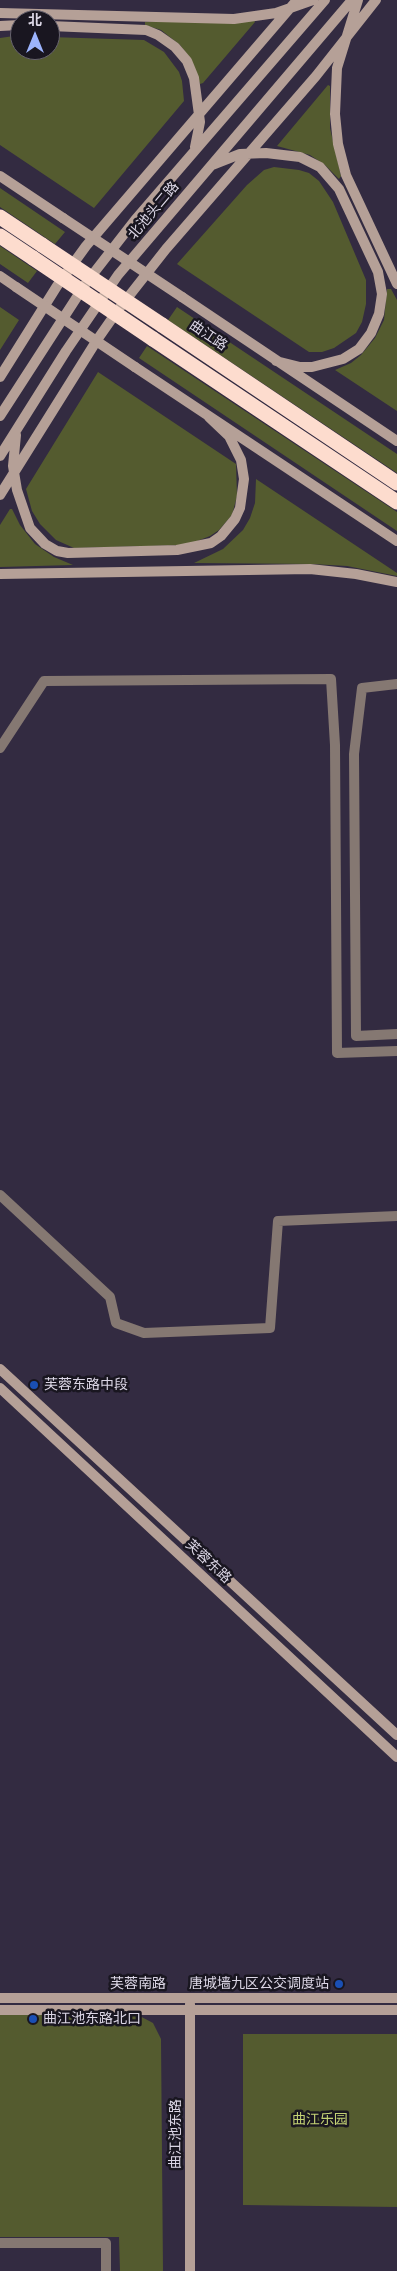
<!DOCTYPE html>
<meta charset="utf-8">
<style>
body{margin:0}
#map{position:relative;width:397px;height:2271px;overflow:hidden;background:#332b41;font-family:Signika,"Noto Sans SC",sans-serif}
canvas{display:block}
.north{position:absolute;left:10px;top:10px;width:50px;height:50px;box-sizing:border-box;background:#191620;border:1px solid #67636f;border-radius:50%;rotate:0deg;font-size:14px;font-weight:700;line-height:20px;text-align:center;color:#dbd6e5}
.north::after{content:'';display:block;margin:auto;width:18px;height:22px;background:#9cb4fd;clip-path:polygon(50% 0,100% 100%,50% 72%,0 100%)}
</style>
<div id="map">
<canvas width="397" height="2271"></canvas>
<div class="north">北</div>
</div>
<script>
const ctx = document.querySelector('canvas').getContext('2d');
ctx.lineJoin = 'round';
function fillPath(path, color) { ctx.fillStyle = color; ctx.fill(path, 'evenodd'); }
const shape = rows => new Path2D(rows.map(r => 'M' + r).join(''));
function trace(path, color, width, dash) { ctx.strokeStyle = color; ctx.lineWidth = width; ctx.lineCap = dash ? 'butt' : 'round'; ctx.setLineDash(dash || []); ctx.stroke(path); }
function label(font, color, halo, rows, align = 'center') {
  ctx.font = font + ' Signika,"Noto Sans SC",sans-serif'; ctx.lineWidth = 5; ctx.setLineDash([]); ctx.textBaseline = 'middle'; ctx.strokeStyle = halo; ctx.fillStyle = color; for (const [text, x, y, turn = 0] of rows) {
    ctx.save(); ctx.translate(x, y); ctx.rotate((+turn || 0) * Math.PI / 180); ctx.textAlign = isNaN(turn) ? turn : align; if (halo) ctx.strokeText(text, 0, 0); ctx.fillText(text, 0, 0); ctx.restore();
  }
}
const green = shape([
 [254,20,255,22,203,83,200,84,191,59,180,45,161,30,145,25,145,22],
 [14,36,20,36,20,50,50,50,50,37,144,40,164,52,179,72,182,81,184,101,94,208,0,145,0,38],
 [328,85,330,86,330,128,341,176,339,179,325,165,310,155,277,146],
 [274,167,299,170,309,173,319,181,333,202,366,280,366,304,362,322,356,333,334,348,322,352,309,352,177,264,247,185,264,170],
 [0,188,65,232,55,244,0,207],
 [0,246,37,271,28,283,0,264],
 [387,289,391,289,397,300,397,411,335,370,351,363,361,355,375,338,384,320],
 [0,307,19,320,0,350],
 [177,307,397,454,397,473,168,320],
 [147,346,397,512,397,531,139,358],
 [98,372,236,464,237,496,232,515,219,530,210,536,187,545,74,548,56,540,40,524,32,511,26,489],
 [256,479,397,573,397,576,347,566,312,564,194,563,223,549,243,530,250,518,255,503],
 [10,509,12,509,20,525,35,544,54,557,73,565,0,567,0,525],
 [136,2014,153,2023,161,2039,163,2271,120,2271,119,2237,0,2237,0,2015],
 [243,2034,397,2034,397,2207,243,2205]
]);
const street = shape([
 [397,684,362,688,354,754,356,1036,397,1034],
 [0,748,44,681,331,679,335,745,337,1053,397,1051],
 [0,1195,110,1297,116,1323,144,1333,270,1328,278,1221,397,1216],
 [0,2243,106,2243,106,2271]
]);
const secondary = shape([
 [358,0,337,68,335,114,338,144,346,175,397,284],
 [0,13,234,19,276,13,313,0],
 [0,26,20,25],
 [50,26,146,30,158,35,175,47,187,61,194,78,200,122,195,147],
 [212,165,240,154,266,153,300,157,320,167,339,189,378,272,382,294,379,314,371,333,359,349,343,359,312,367,300,367,276,361],
 [0,176,63,218],
 [0,276,16,287],
 [182,297,397,441],
 [135,367,397,541],
 [0,377,57,286,86,246,297,0],
 [0,416,86,283,135,220,325,0],
 [16,435,13,466,17,490,30,528,45,544,57,551,68,553,177,550,211,543,221,536,235,519,240,508,244,479,241,460,229,436,209,417],
 [0,456,66,351,118,275,352,0],
 [0,495,97,340,118,310,166,249,316,76,376,0],
 [0,574,310,569,356,574,397,582],
 [0,1369,397,1735],
 [0,1388,397,1757],
 [0,1998,397,1998],
 [0,2010,397,2010],
 [190,2271,190,2004]
]);
const highway = shape([
 [0,217,42,245],
 [0,236,33,258],
 [162,325,397,483],
 [153,339,397,502]
]);
const secondaryBridge = shape([
 [63,218,182,297],
 [16,287,135,367]
]);
const highwayBridge = shape([
 [42,245,162,325],
 [33,258,153,339]
]);
const markers = [
 [34,1385,5,"#1a4fb4"],
 [339,1984,5,"#1a4fb4"],
 [33,2019,5,"#1a4fb4"]
];
const streetNames = [
 ["北池头二路",154,211,-50],
 ["曲江路",208,336,34],
 ["芙蓉东路",208,1562,43],
 ["芙蓉南路",138,1984],
 ["曲江池东路",176,2134,-90]
];
const poiNames = [
 ["芙蓉东路中段",44,1385],
 ["唐城墙九区公交调度站",329,1984,"right"],
 ["曲江池东路北口",43,2019]
];
const parkNames = [
 ["曲江乐园",320,2120]
];
fillPath(green, '#545b2f');
trace(street, '#857872', 10);
trace(secondary, '#b5a097', 10);
trace(highway, '#fddcce', 15);
trace(secondaryBridge, '#b5a097', 10);
trace(highwayBridge, '#fddcce', 15);
for (const [x, y, r, color] of markers) { const dot = new Path2D(); dot.arc(x, y, r, 0, 2 * Math.PI); ctx.fillStyle = color; ctx.fill(dot); trace(dot, '#191620', 2); }
label('14px', '#dbd6e5', '#191620', streetNames);
label('14px', '#dbd6e5', '#191620', poiNames, 'left');
label('14px', '#c4d274', '#191620', parkNames);
</script>
